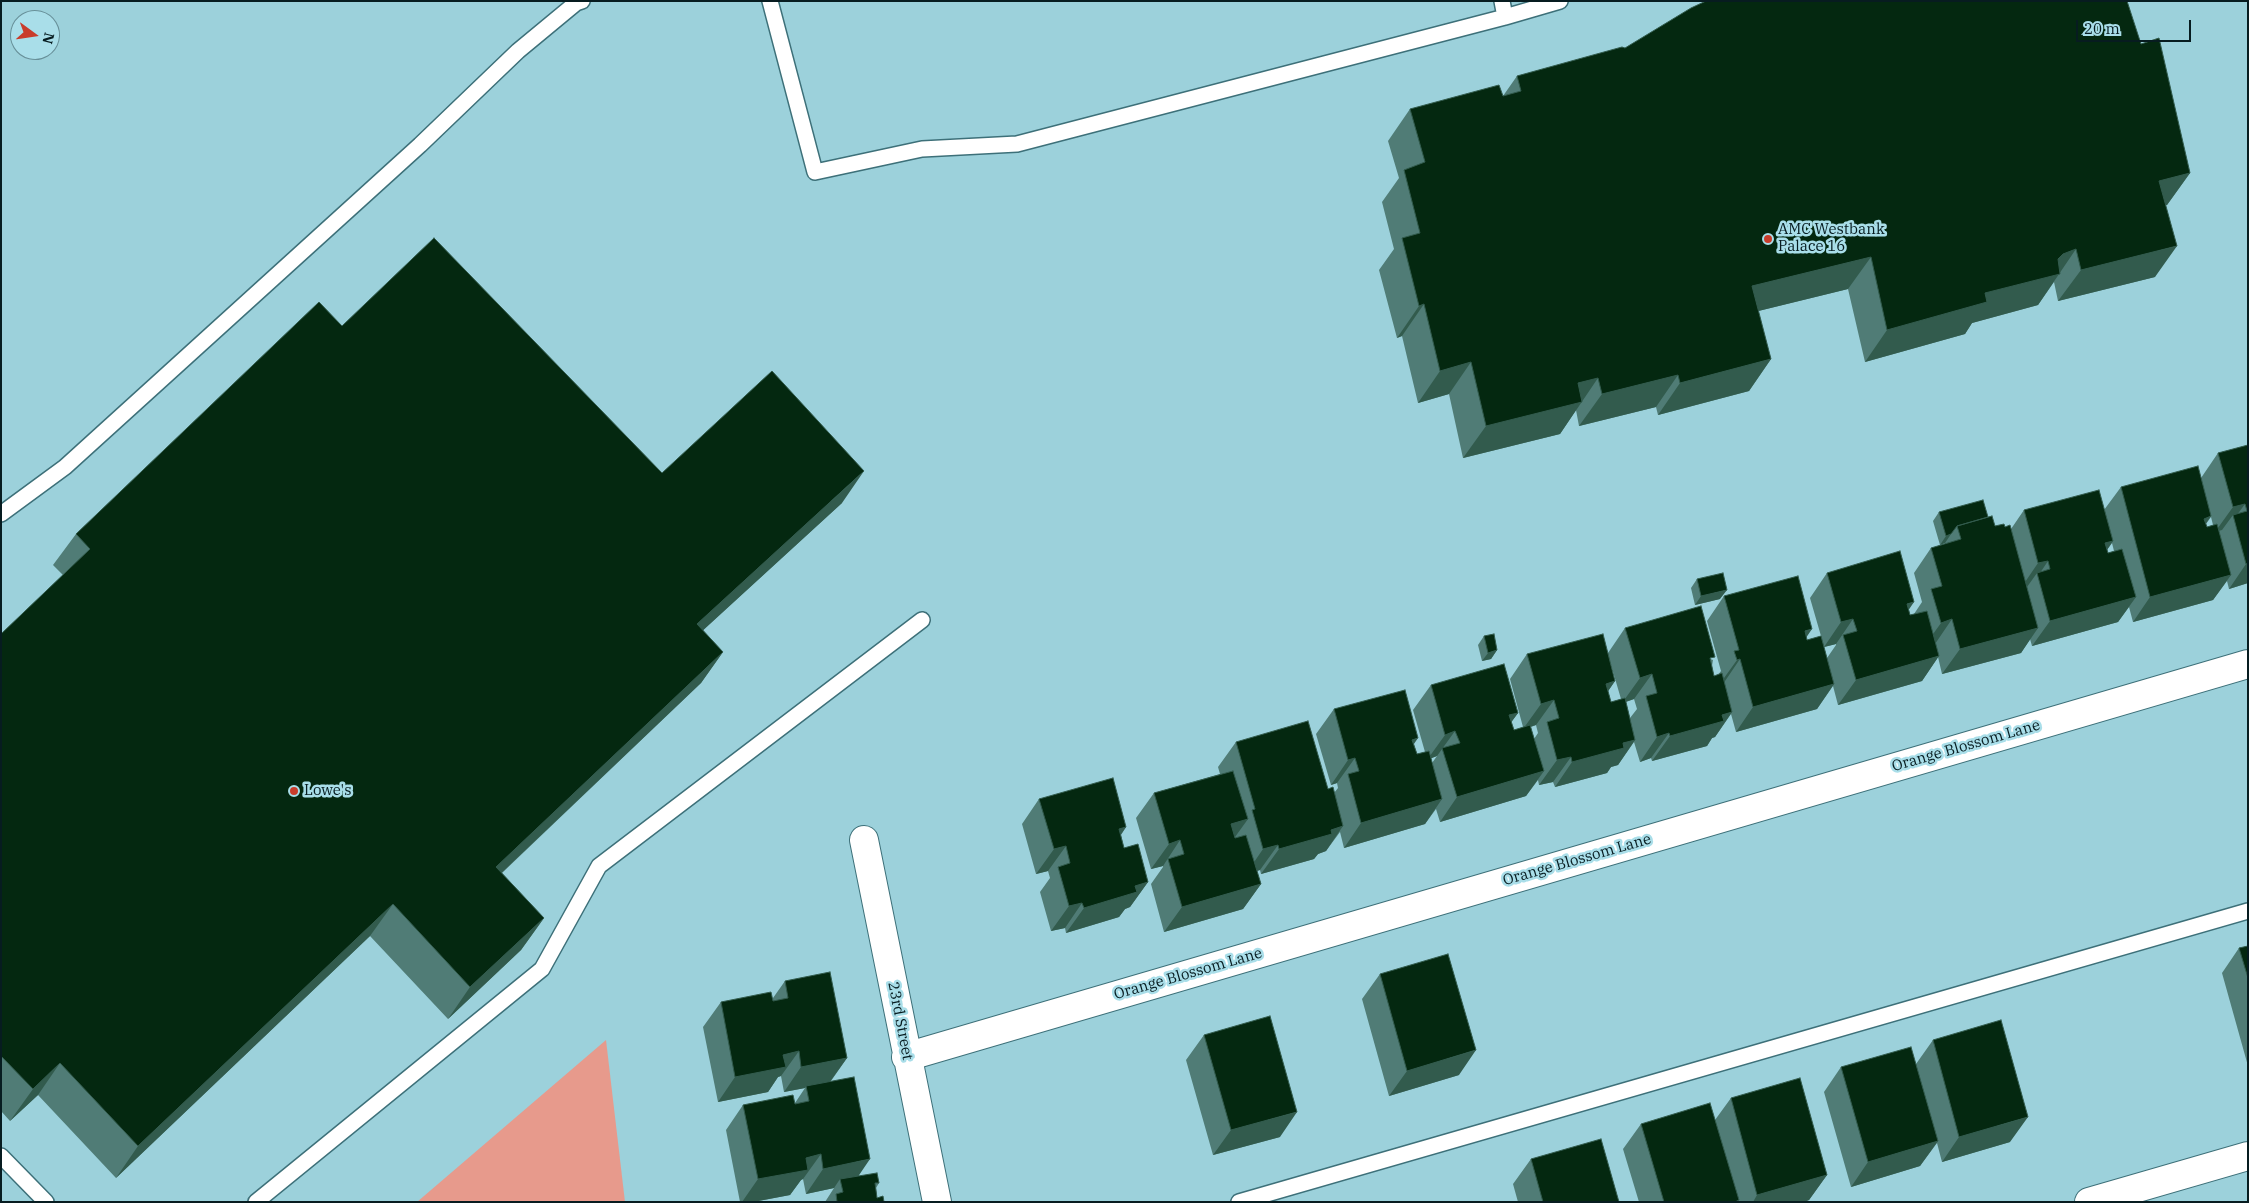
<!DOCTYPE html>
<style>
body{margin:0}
#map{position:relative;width:2249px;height:1203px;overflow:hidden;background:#9cd1db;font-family:"IBM Plex Serif",serif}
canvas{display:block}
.frame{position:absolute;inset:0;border:2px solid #071c20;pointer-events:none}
.north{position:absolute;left:10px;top:10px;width:50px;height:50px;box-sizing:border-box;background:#a9dee9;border:1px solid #689099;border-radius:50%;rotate:104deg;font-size:14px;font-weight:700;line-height:20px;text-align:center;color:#071c20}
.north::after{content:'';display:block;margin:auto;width:18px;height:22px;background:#c93c2b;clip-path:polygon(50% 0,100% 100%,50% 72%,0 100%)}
.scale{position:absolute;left:2076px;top:20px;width:115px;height:22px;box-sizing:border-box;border:2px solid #071c20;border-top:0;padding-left:6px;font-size:15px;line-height:18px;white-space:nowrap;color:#071c20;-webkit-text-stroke:4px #a9dee9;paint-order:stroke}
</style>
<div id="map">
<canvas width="2249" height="1203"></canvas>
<div class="frame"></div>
<div class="north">N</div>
<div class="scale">20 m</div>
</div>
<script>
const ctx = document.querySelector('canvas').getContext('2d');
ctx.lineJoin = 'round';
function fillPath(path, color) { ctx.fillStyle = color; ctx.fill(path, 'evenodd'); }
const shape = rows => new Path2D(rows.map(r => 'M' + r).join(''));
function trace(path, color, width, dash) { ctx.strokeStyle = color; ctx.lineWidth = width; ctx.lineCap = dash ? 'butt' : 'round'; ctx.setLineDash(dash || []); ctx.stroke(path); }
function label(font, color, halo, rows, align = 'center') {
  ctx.font = font + ' "IBM Plex Serif",serif'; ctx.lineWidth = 5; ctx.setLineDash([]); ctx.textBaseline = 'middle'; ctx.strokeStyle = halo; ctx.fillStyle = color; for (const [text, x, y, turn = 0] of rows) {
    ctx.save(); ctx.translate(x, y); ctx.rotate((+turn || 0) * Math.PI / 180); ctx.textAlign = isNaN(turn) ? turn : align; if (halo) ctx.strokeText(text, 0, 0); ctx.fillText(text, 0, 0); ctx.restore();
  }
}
const green = shape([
 [606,1040,625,1202,417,1202]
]);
const lane = shape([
 [770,1,815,172,922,149,1017,144,1505,17,1502,1],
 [1505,17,1560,1],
 [1,514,65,467,420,145,518,51,576,3,582,1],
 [1,1156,46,1202],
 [256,1202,542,969,599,866,922,620],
 [1239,1202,2248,911]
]);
const street = shape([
 [864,840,937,1202],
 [906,1057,2248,664],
 [2089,1202,2248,1156]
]);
const wall = shape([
 [2141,44,2190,173,2167,205,2166,205,2155,277,2058,301,2054,282,2038,305,1972,323,1965,334,1865,362,1848,289,1758,311,1771,359,1749,391,1658,415,1656,407,1579,426,1576,410,1560,434,1463,458,1449,394,1418,403,1402,336,1397,338,1379,270,1394,249,1382,202,1399,178,1388,141,1410,109,1503,96,1517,76,1625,48],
 [342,326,662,473,842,503,703,630,723,652,701,683,502,873,544,918,521,950,448,1019,370,936,116,1178,38,1095,10,1121,1,1111,1,634,63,575,53,565,76,534],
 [2248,445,2248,583,2229,589,2227,581,2213,600,2133,622,2129,607,2118,622,2032,646,2030,639,2021,653,1942,674,1938,657,1922,681,1838,705,1833,686,1817,709,1736,732,1731,714,1715,737,1712,738,1707,746,1652,761,1651,758,1640,762,1634,742,1618,765,1611,767,1607,773,1555,787,1553,782,1539,785,1538,780,1526,796,1440,822,1436,809,1425,824,1344,848,1340,832,1326,851,1318,854,1314,859,1261,874,1260,870,1257,871,1261,884,1243,909,1164,932,1151,884,1163,867,1163,866,1151,869,1136,818,1154,793,1220,774,1218,767,1236,742,1328,789,1334,793,1338,788,1337,783,1331,785,1316,734,1334,709,1414,744,1417,754,1425,752,1413,710,1431,685,1518,713,1511,722,1514,730,1523,727,1510,679,1527,654,1608,653,1625,628,1713,660,1712,666,1714,676,1718,675,1721,671,1707,621,1724,596,1806,637,1807,640,1821,636,1810,598,1827,573,1909,610,1910,615,1914,614,1922,602,1914,573,1931,548,1944,544,1945,543,1940,545,1933,521,1939,512,1988,517,1995,526,2005,527,2011,529,2024,510,2104,510,2121,487,2201,478,2218,453],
 [2211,517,2213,525,2207,527,2206,524],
 [2112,543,2114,551,2108,553,2107,550],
 [1836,644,1836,645,1827,658,1824,647],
 [1609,658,1621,699,1611,702,1608,691,1615,681],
 [1634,699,1637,709,1630,718,1626,702],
 [1536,725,1538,733,1534,739,1531,727],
 [1437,756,1432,763,1431,758],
 [1697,579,1720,599,1695,605,1691,588],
 [1484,636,1497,650,1491,659,1482,661,1478,645],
 [1039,799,1126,827,1121,835,1124,848,1148,882,1130,907,1125,909,1119,917,1066,933,1065,928,1051,931,1040,892,1050,878,1048,871,1036,874,1022,824],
 [2248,946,2248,1066,2222,973,2239,948],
 [1380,974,1459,1075,1389,1096,1362,999],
 [785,981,847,1058,831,1081,859,1176,879,1183,876,1188,877,1198,884,1202,825,1202,834,1188,806,1194,803,1179,801,1180,790,1195,753,1202,740,1202,726,1130,743,1105,795,1103,805,1088,784,1092,781,1076,778,1077,768,1092,718,1102,703,1027,721,1002,773,998],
 [1204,1035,1280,1137,1213,1155,1186,1060],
 [1933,1040,2010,1142,1942,1162,1937,1143,1920,1166,1851,1187,1824,1092,1841,1067,1916,1064],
 [1731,1098,1827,1175,1809,1200,1804,1202,1639,1202,1623,1149,1641,1124,1715,1120],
 [1531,1159,1619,1202,1518,1202,1513,1184]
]);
const shadedWall = shape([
 [2190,173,2167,205,2137,213,2159,181],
 [2177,246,2155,277,2058,301,2081,270],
 [2076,249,2038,305,1972,323,1965,334,1865,362,1887,330,1985,293,2058,259,2063,254],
 [1871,257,1848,289,1730,318,1752,286],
 [1424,304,1402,336,1397,338,1419,306],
 [1771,359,1749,391,1658,415,1680,383],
 [1471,362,1449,394,1418,403,1440,371],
 [1678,375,1656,407,1579,426,1602,394],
 [1598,378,1560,434,1463,458,1486,426,1578,383],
 [864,471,842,503,675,656,697,624],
 [2245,504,2234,519,2233,515,2222,530,2215,532,2233,507],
 [2211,516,2194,541,2204,519],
 [1951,534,1945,543,1940,545,1946,536],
 [2113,541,2096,566,2105,543],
 [2048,561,2038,576,2037,573,2027,587,2021,588,2038,563],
 [2248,563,2248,583,2229,589,2246,564],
 [2231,575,2213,600,2133,622,2150,597],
 [1727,590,1720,599,1695,605,1701,596],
 [2136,597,2118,622,2032,646,2050,621],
 [1914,602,1897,627,1907,604],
 [1853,619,1836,644,1824,647,1841,622],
 [1952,619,1935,644,1923,648,1941,623],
 [2038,628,2021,653,1942,674,1960,649],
 [1812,629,1795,654,1805,631],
 [1497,650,1491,659,1482,661,1488,653],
 [723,652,701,683,474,899,496,867],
 [1939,656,1922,681,1838,705,1856,680],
 [1740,659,1723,684,1719,685,1737,660],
 [1652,674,1634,699,1622,703,1640,678],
 [1615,681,1598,706,1606,684],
 [1834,684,1817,709,1736,732,1753,707],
 [1554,700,1536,725,1523,729,1541,704],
 [1732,712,1715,737,1712,738,1707,746,1652,761,1670,736,1722,715],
 [1518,713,1500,738,1509,715],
 [1455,731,1437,756,1427,760,1445,735],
 [1669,733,1651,758,1640,762,1657,737],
 [1418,738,1401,763,1412,740],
 [1635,740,1618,765,1611,767,1607,773,1555,787,1572,762,1623,743],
 [1571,757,1553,782,1539,785,1557,760],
 [1355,758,1337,783,1331,785,1348,760],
 [1544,771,1526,796,1440,822,1457,797],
 [1442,799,1425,824,1344,848,1361,823],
 [1248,819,1230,844,1231,824],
 [1343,826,1326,851,1318,854,1314,859,1261,874,1279,849,1331,830],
 [1126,827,1109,852,1119,829],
 [1180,840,1163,866,1151,869,1169,844],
 [1278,845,1260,870,1246,874,1263,849],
 [1066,846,1048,871,1036,874,1054,849],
 [1148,882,1130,907,1125,909,1119,917,1066,933,1084,908,1135,886],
 [1261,884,1243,909,1164,932,1182,907],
 [1082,903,1065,928,1051,931,1069,906],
 [393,904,370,936,116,1178,138,1146],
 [544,918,521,950,448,1019,470,987],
 [1476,1050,1459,1075,1389,1096,1407,1071],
 [799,1051,781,1076,778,1077,768,1092,718,1102,735,1077,783,1055],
 [847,1058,829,1083,806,1086,805,1088,784,1092,801,1067],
 [60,1063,38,1095,10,1121,33,1089],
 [1297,1112,1280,1137,1213,1155,1231,1130],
 [2028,1117,2010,1142,1942,1162,1959,1137],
 [1938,1141,1920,1166,1851,1187,1868,1162],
 [821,1154,803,1179,801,1180,790,1195,753,1202,742,1202,758,1179,806,1158],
 [870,1159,853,1184,840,1179,834,1188,806,1194,823,1169],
 [1827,1175,1809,1200,1804,1202,1753,1202,1757,1195]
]);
const building = shape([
 [1706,1,2127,1,2141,44,2159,38,2190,173,2159,181,2177,246,2081,270,2076,249,2063,254,2058,259,2060,274,1985,293,1987,302,1887,330,1871,257,1752,286,1771,359,1680,383,1678,375,1602,394,1598,378,1578,383,1582,402,1486,426,1471,362,1440,371,1424,304,1419,306,1402,238,1420,233,1404,170,1425,162,1410,109,1499,85,1503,96,1521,91,1517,76,1622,47,1625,48,1691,8,1706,1],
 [434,238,662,473,772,371,864,471,697,624,723,652,496,867,544,918,470,987,393,904,138,1146,60,1063,33,1089,1,1056,1,634,90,549,76,534,319,302,342,326,434,238],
 [2248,445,2248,563,2246,564,2233,515,2247,511,2245,504,2233,507,2218,453,2248,445],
 [2198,466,2211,516,2204,519,2207,527,2217,524,2231,575,2150,597,2121,487,2198,466],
 [2099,490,2113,541,2105,543,2108,553,2122,549,2136,597,2050,621,2037,573,2050,569,2048,561,2038,563,2024,510,2099,490],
 [1983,500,1988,517,1957,526,1951,534,1946,536,1939,512,1983,500],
 [1992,516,1995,526,2004,524,2005,527,2010,525,2038,628,1960,649,1952,619,1941,623,1931,589,1942,586,1931,548,1961,539,1957,526,1992,516],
 [1900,551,1914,602,1907,604,1910,615,1927,611,1939,656,1856,680,1843,635,1857,631,1853,619,1841,622,1827,573,1900,551],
 [1723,573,1727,590,1701,596,1697,579,1723,573],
 [1798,576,1812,629,1805,631,1807,640,1821,636,1834,684,1753,707,1740,659,1737,660,1734,651,1739,650,1724,596,1798,576],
 [1701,606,1715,657,1710,658,1714,676,1722,673,1732,712,1722,715,1724,721,1670,736,1669,733,1657,737,1646,696,1657,693,1652,674,1640,678,1625,628,1701,606],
 [1494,634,1497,650,1488,653,1484,636,1494,634],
 [1603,634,1615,681,1606,684,1611,702,1625,698,1635,740,1623,743,1624,748,1572,762,1571,757,1557,760,1547,722,1559,718,1554,700,1541,704,1527,654,1603,634],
 [1504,664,1518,713,1509,715,1514,730,1530,725,1544,771,1457,797,1442,748,1460,743,1455,731,1445,735,1431,685,1504,664],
 [1405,690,1418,738,1412,740,1417,754,1429,751,1442,799,1361,823,1348,774,1359,771,1355,758,1348,760,1334,709,1405,690],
 [1308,721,1328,789,1333,787,1343,826,1331,830,1332,834,1279,849,1278,845,1263,849,1252,810,1255,809,1236,742,1308,721],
 [1233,771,1248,819,1231,824,1235,838,1246,835,1261,884,1182,907,1168,859,1184,854,1180,840,1169,844,1154,793,1233,771],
 [1113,778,1126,827,1119,829,1124,848,1138,844,1148,882,1135,886,1137,892,1084,908,1082,903,1069,906,1058,867,1070,863,1066,846,1054,849,1039,799,1113,778],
 [2248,946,2248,978,2239,948,2248,946],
 [1448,954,1476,1050,1407,1071,1380,974,1448,954],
 [830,972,847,1058,801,1067,799,1051,783,1055,786,1067,735,1077,721,1002,771,992,773,1001,788,998,785,981,830,972],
 [1270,1016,1297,1112,1231,1130,1204,1035,1270,1016],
 [2001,1020,2028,1117,1959,1137,1933,1040,2001,1020],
 [1911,1047,1938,1141,1868,1162,1841,1067,1911,1047],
 [854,1077,870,1159,823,1169,821,1154,806,1158,808,1170,758,1179,743,1105,793,1095,795,1104,809,1101,806,1086,854,1077],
 [1800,1078,1827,1175,1757,1195,1731,1098,1800,1078],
 [1710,1103,1739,1200,1735,1202,1664,1202,1641,1124,1710,1103],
 [1601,1139,1619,1202,1543,1202,1531,1159,1601,1139],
 [877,1173,879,1183,875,1183,877,1198,883,1196,884,1202,837,1202,836,1194,843,1192,840,1179,877,1173]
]);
const markers = [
 [1768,239,5,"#c93c2b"],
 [294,791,5,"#c93c2b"]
];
const poiNames = [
 ["AMC Westbank",1778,230],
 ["Palace 16",1778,247],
 ["Lowe's",304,791]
];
const streetNames = [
 ["Orange Blossom Lane",1966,746,-16],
 ["Orange Blossom Lane",1577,860,-16],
 ["Orange Blossom Lane",1188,974,-16],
 ["23rd Street",900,1021,79]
];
fillPath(green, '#e79a8c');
trace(lane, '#3d7079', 18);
trace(street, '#3d7079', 30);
trace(lane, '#fff', 15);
trace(street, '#fff', 28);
fillPath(wall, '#507c76');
fillPath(shadedWall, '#325b4d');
fillPath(building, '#042810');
trace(building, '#325b4d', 1);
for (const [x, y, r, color] of markers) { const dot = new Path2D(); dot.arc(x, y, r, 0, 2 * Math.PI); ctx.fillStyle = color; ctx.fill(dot); trace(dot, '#a9dee9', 2); }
label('15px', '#071c20', '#a9dee9', poiNames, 'left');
label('15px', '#071c20', '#a9dee9', streetNames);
</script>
